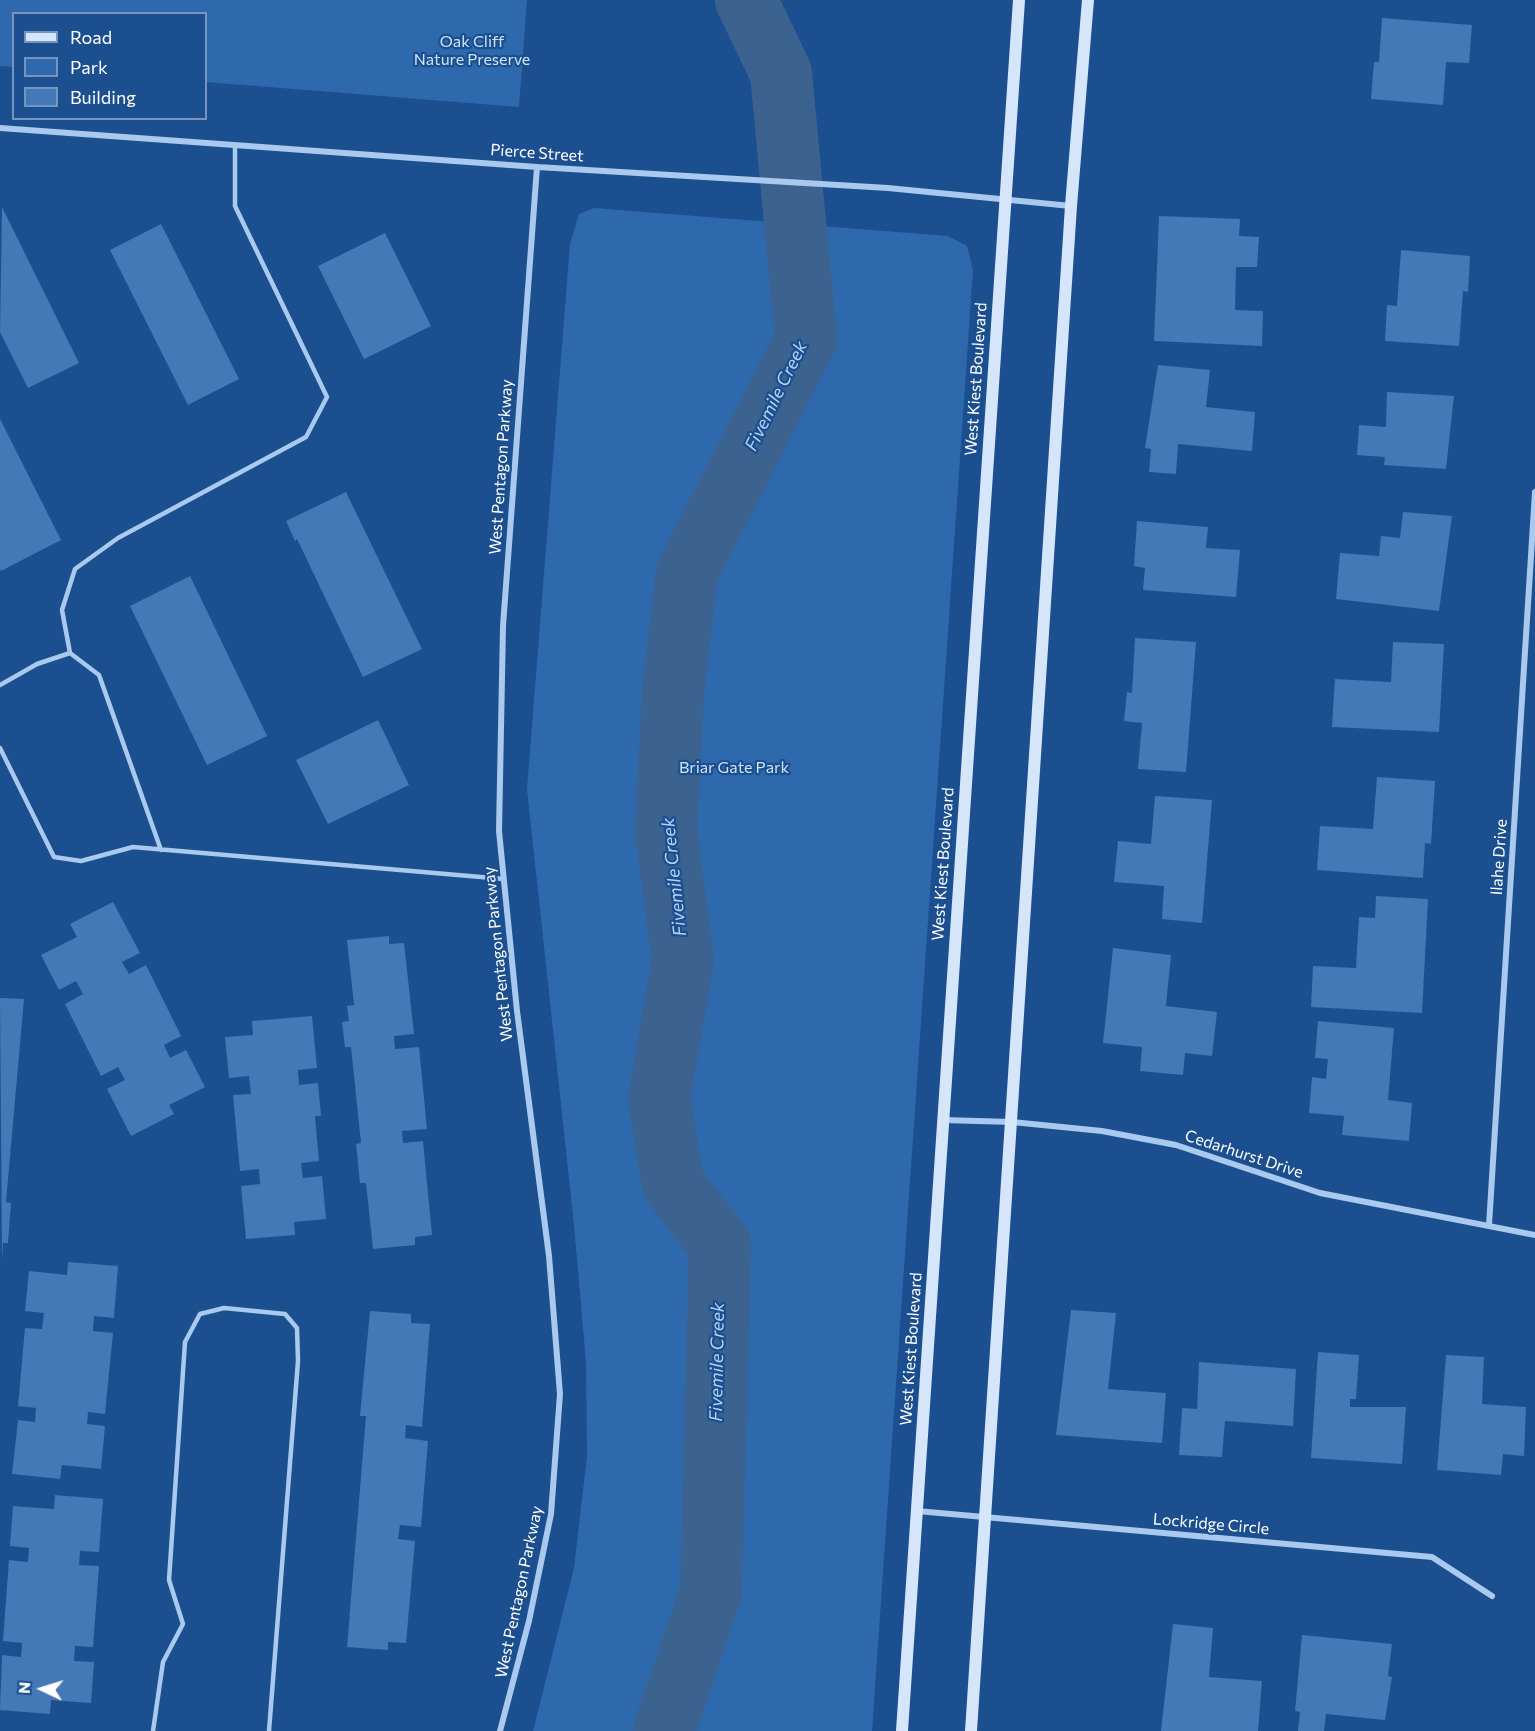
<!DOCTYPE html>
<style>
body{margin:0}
#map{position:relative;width:1535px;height:1731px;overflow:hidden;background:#1b4f8f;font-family:Commissioner,sans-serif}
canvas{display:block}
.legend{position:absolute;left:12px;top:12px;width:195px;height:108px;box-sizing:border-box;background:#1b4f8f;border:2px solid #7695bc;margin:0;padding:8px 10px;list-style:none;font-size:18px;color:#fff}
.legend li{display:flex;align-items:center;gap:12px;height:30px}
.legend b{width:30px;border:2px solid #7695bc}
.north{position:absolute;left:12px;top:1659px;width:60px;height:60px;-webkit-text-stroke:4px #1b4f8f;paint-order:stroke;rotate:274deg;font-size:16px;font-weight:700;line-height:24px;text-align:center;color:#fff}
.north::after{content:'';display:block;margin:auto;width:21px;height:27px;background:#fff;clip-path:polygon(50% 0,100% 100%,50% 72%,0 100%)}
</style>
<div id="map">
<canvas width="1535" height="1731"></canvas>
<ul class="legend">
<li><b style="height:8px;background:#d6e6fa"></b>Road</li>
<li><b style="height:16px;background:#2e69ad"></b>Park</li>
<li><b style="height:16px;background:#4478b7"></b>Building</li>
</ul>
<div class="north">N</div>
</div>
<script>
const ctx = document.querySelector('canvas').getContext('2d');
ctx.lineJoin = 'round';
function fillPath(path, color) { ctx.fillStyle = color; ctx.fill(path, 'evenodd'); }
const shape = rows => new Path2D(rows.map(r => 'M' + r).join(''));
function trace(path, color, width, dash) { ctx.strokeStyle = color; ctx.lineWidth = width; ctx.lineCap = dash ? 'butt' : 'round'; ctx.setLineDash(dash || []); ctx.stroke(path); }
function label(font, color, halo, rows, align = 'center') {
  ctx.font = font + ' Commissioner,sans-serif'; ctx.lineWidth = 4.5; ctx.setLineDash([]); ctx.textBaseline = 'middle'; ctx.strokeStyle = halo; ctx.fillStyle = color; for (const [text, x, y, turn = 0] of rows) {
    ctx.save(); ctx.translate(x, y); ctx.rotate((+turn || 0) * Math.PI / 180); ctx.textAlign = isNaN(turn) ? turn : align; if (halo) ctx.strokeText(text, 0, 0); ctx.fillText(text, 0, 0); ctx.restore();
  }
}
const green = shape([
 [0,0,527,0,519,107,206,82,206,14,14,14,13,67,0,66],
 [594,208,948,236,967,246,973,270,872,1731,533,1731,574,1568,587,1456,586,1362,574,1225,527,789,570,244,579,214]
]);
const river = shape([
 [664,1731,711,1591,720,1245,673,1184,659,1098,683,960,666,831,673,691,687,573,806,339,781,73,746,0]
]);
const building = shape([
 [1382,18,1472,25,1469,63,1446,62,1443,105,1371,99,1374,62,1379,62],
 [2,207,79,363,28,388,0,332],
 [1159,216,1240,219,1239,236,1259,237,1257,267,1236,267,1235,310,1263,311,1262,346,1154,341],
 [161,224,239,379,188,405,110,250],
 [385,233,431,326,364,359,318,266],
 [1401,250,1470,256,1468,292,1463,291,1459,346,1385,341,1387,305,1397,306],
 [1158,365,1210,370,1206,407,1255,412,1252,451,1178,444,1176,474,1149,472,1151,449,1145,448],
 [1387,392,1454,396,1446,469,1384,465,1385,457,1357,455,1359,425,1386,427],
 [0,419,61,540,1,571,0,569],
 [346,492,422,649,363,677,297,539,295,541,286,521],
 [1403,512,1452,516,1439,611,1336,599,1340,553,1379,556,1381,536,1400,538],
 [1137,521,1208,527,1206,548,1240,550,1236,597,1143,590,1145,568,1134,566],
 [190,576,267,736,207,765,130,606],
 [1135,638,1196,642,1186,772,1138,769,1142,723,1124,721,1127,692,1132,693],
 [1393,642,1444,644,1439,732,1332,727,1335,679,1391,682],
 [378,720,409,785,328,824,296,760],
 [1377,777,1435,781,1431,844,1425,843,1423,878,1317,870,1320,826,1373,829],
 [1155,796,1212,800,1202,923,1162,919,1164,886,1114,882,1118,841,1151,844],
 [1376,896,1428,899,1422,1013,1311,1007,1313,966,1356,968,1359,917,1375,918],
 [113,902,140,953,122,962,129,974,146,965,181,1036,164,1045,170,1058,186,1050,205,1087,169,1105,174,1114,131,1136,107,1089,125,1080,118,1067,101,1076,65,1004,83,994,76,981,59,990,41,955,77,937,70,924],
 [389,936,389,944,404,943,414,1034,394,1036,395,1049,419,1047,427,1129,402,1131,403,1143,423,1141,432,1235,415,1237,415,1245,373,1249,366,1183,360,1183,356,1144,361,1143,351,1047,345,1047,342,1022,349,1021,347,1006,354,1005,347,940],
 [1113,948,1171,955,1166,1006,1217,1012,1212,1056,1185,1053,1183,1075,1140,1071,1142,1047,1103,1043],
 [0,998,24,999,6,1202,11,1203,8,1243,3,1243,2,1261],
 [312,1016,317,1068,298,1070,299,1085,318,1083,321,1116,315,1116,319,1161,301,1163,303,1178,322,1176,326,1219,294,1222,295,1235,246,1239,241,1186,260,1184,259,1169,240,1171,233,1095,251,1094,249,1076,229,1078,225,1037,253,1035,252,1021],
 [1318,1021,1394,1028,1388,1100,1412,1103,1409,1141,1342,1135,1344,1116,1309,1113,1312,1077,1326,1079,1328,1059,1315,1058],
 [68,1262,118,1266,114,1318,94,1316,93,1331,113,1333,105,1414,88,1412,87,1424,105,1426,101,1469,62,1465,60,1479,12,1474,18,1420,35,1422,36,1408,18,1406,25,1328,42,1329,44,1313,25,1311,29,1271,67,1275],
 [1071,1310,1116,1313,1108,1389,1166,1393,1162,1443,1056,1435],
 [370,1311,411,1314,411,1323,430,1324,422,1427,406,1425,405,1438,428,1441,421,1527,400,1525,398,1539,415,1541,406,1643,388,1642,388,1650,347,1647,366,1416,360,1416],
 [1318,1352,1359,1355,1356,1399,1350,1399,1350,1407,1406,1407,1402,1464,1311,1458],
 [1446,1355,1484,1357,1482,1404,1526,1407,1524,1456,1503,1454,1501,1475,1437,1470],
 [1199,1362,1296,1369,1293,1426,1225,1421,1222,1457,1179,1455,1182,1408,1197,1409],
 [55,1495,103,1499,99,1552,80,1551,79,1565,99,1566,93,1647,75,1646,74,1661,94,1662,91,1703,51,1700,50,1714,0,1710,2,1655,21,1657,22,1643,3,1641,9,1560,28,1562,29,1548,10,1546,13,1506,54,1509],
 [1173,1624,1213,1628,1209,1677,1262,1681,1258,1731,1161,1731],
 [1302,1635,1392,1644,1388,1676,1392,1677,1385,1720,1326,1714,1324,1731,1298,1731,1300,1712,1295,1711]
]);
const lane = shape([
 [70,653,62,610,75,569,118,538,306,437,327,397,235,206,235,145],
 [0,685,37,664,70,653,99,675,161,850],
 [0,748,54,857,81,861,133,847,504,879],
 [153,1731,163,1662,183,1624,169,1580,185,1342,200,1314,224,1308,285,1314,297,1328,298,1361,269,1731]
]);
const street = shape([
 [0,128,537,167,888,188,1071,206],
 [943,1120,1012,1122,1102,1131,1176,1145,1320,1193,1535,1235],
 [1489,1225,1535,492],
 [917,1511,1432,1557,1492,1596],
 [500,1731,529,1621,551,1514,560,1394,549,1256,517,1011,499,831,503,626,537,167]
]);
const secondary = shape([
 [902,1731,1019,0],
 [971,1731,1071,206,1088,0]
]);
const parkNames = [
 ["Oak Cliff",472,42],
 ["Nature Preserve",472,60],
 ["Briar Gate Park",734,768]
];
const streetNames = [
 ["Pierce Street",537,153,4],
 ["West Kiest Boulevard",976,379,-86],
 ["West Pentagon Parkway",501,467,-86],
 ["Ilahe Drive",1499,857,-86],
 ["West Kiest Boulevard",943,864,-86],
 ["West Pentagon Parkway",498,954,-96],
 ["Cedarhurst Drive",1244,1154,18],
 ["West Kiest Boulevard",911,1349,-86],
 ["Lockridge Circle",1211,1524,5],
 ["West Pentagon Parkway",519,1592,-78]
];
const waterNames = [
 ["Fivemile Creek",776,396,-64],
 ["Fivemile Creek",674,877,-96],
 ["Fivemile Creek",717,1362,-89]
];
fillPath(green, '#2e69ad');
trace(river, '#3c6290', 62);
fillPath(building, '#4478b7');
trace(lane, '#a9c9ee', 4.5);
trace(street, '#a9c9ee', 6);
trace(secondary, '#d6e6fa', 12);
label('16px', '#cfe3fa', '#1b4f8f', parkNames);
label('16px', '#fff', '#1b4f8f', streetNames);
label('italic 18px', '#b5d3f5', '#1b4f8f', waterNames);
</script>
